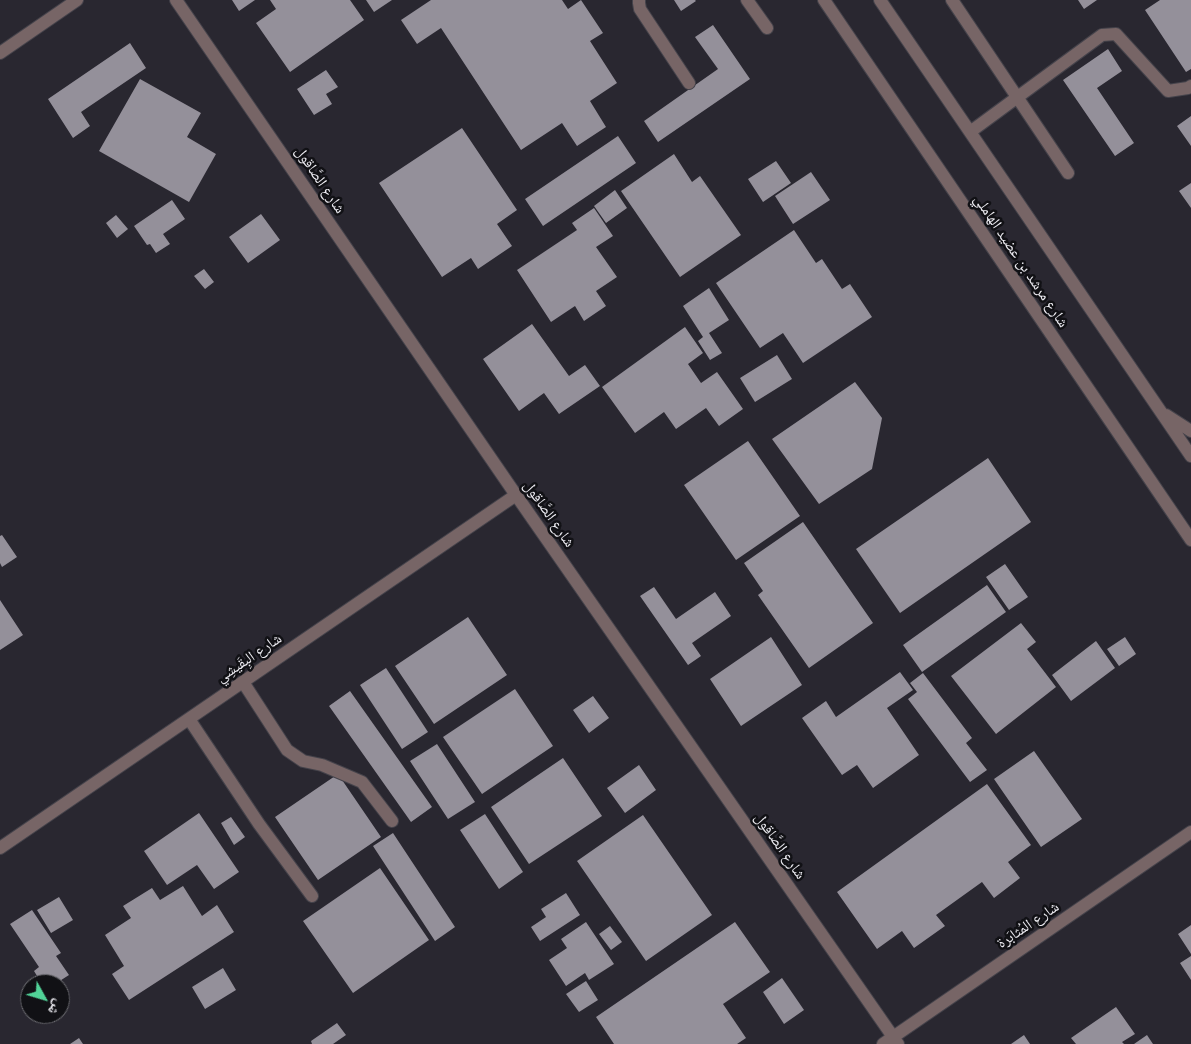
<!DOCTYPE html>
<meta charset="utf-8">
<style>
body{margin:0}
#map{position:relative;width:1191px;height:1044px;overflow:hidden;background:#292730;font-family:Quicksand,"Noto Naskh Arabic",sans-serif}
canvas{display:block}
.north{position:absolute;left:20px;top:974px;width:50px;height:50px;box-sizing:border-box;background:#111115;border:1px solid #69696e;border-radius:50%;rotate:129deg;font-size:14px;font-weight:700;line-height:20px;text-align:center;color:#eeedf3}
.north::after{content:'';display:block;margin:auto;width:18px;height:22px;background:#51d398;clip-path:polygon(50% 0,100% 100%,50% 72%,0 100%)}
</style>
<div id="map">
<canvas width="1191" height="1044"></canvas>
<div class="north">ش</div>
</div>
<script>
const ctx = document.querySelector('canvas').getContext('2d');
ctx.lineJoin = 'round';
function fillPath(path, color) { ctx.fillStyle = color; ctx.fill(path, 'evenodd'); }
const shape = rows => new Path2D(rows.map(r => 'M' + r).join(''));
function trace(path, color, width, dash) { ctx.strokeStyle = color; ctx.lineWidth = width; ctx.lineCap = dash ? 'butt' : 'round'; ctx.setLineDash(dash || []); ctx.stroke(path); }
function label(font, color, halo, rows, align = 'center') {
  ctx.font = font + ' Quicksand,"Noto Naskh Arabic",sans-serif'; ctx.lineWidth = 5; ctx.setLineDash([]); ctx.textBaseline = 'middle'; ctx.strokeStyle = halo; ctx.fillStyle = color; for (const [text, x, y, turn = 0] of rows) {
    ctx.save(); ctx.translate(x, y); ctx.rotate((+turn || 0) * Math.PI / 180); ctx.textAlign = isNaN(turn) ? turn : align; if (halo) ctx.strokeText(text, 0, 0); ctx.fillText(text, 0, 0); ctx.restore();
  }
}
const building = shape([
 [232,0,255,0,239,11],
 [270,0,350,0,364,20,290,72,256,23,276,9],
 [366,0,392,0,374,12],
 [431,0,562,0,568,9,581,0,603,33,590,41,617,83,590,101,606,127,577,146,562,123,521,150,441,28,417,44,401,20],
 [674,0,695,0,696,1,681,11],
 [1078,0,1097,0,1084,9],
 [1160,0,1191,0,1191,69,1186,72,1145,10],
 [713,25,750,79,658,142,644,121,718,69,695,37],
 [130,43,146,68,81,112,90,126,73,138,48,99],
 [1108,49,1122,71,1097,88,1134,143,1115,156,1063,80],
 [326,70,338,87,326,94,332,104,314,115,297,89],
 [140,79,201,113,187,137,216,154,189,202,99,151],
 [1191,116,1191,146,1177,126],
 [462,128,517,210,497,224,512,246,478,269,471,258,442,277,379,183],
 [618,136,636,163,543,226,525,199],
 [674,154,692,182,700,176,741,235,680,277,621,191],
 [776,161,791,183,763,202,748,179],
 [811,172,830,200,793,224,775,196],
 [1191,183,1191,208,1179,191],
 [615,190,627,208,606,223,594,206],
 [172,200,185,219,163,234,170,244,156,253,150,244,147,245,134,226],
 [594,208,613,236,596,247,617,277,596,291,606,306,584,321,575,306,551,322,517,270,577,230,572,223],
 [261,214,280,240,248,263,229,237],
 [116,215,128,229,117,238,106,223],
 [794,230,816,263,822,259,842,289,850,284,872,317,803,363,783,333,760,348,716,283],
 [204,269,214,282,205,289,194,276],
 [709,288,729,320,709,333,722,353,710,360,698,341,703,337,683,306],
 [532,324,569,376,585,365,600,386,559,414,544,393,519,411,483,359],
 [685,327,703,353,688,364,701,383,717,372,743,409,719,426,706,408,676,429,664,412,635,433,602,387],
 [777,355,792,379,755,402,740,378],
 [855,382,882,418,872,469,819,504,772,439],
 [748,441,800,516,736,560,684,485],
 [988,458,1031,522,900,613,856,549],
 [803,522,873,623,809,668,758,595,763,591,744,563],
 [2,535,17,557,2,567,0,563,0,536],
 [1005,564,1028,597,1009,610,986,577],
 [987,585,1006,612,922,672,903,645],
 [654,587,676,619,715,592,731,616,692,643,701,656,688,665,640,596],
 [0,600,23,635,0,650],
 [468,617,507,675,434,724,395,666],
 [1021,623,1036,642,1027,649,1056,687,996,734,951,676],
 [771,637,802,685,741,726,710,679],
 [1125,637,1136,654,1119,666,1107,649],
 [1096,641,1115,668,1071,701,1052,675],
 [386,668,428,732,402,749,360,685],
 [900,672,913,690,887,708,919,755,873,788,857,765,842,775,802,718,826,701,836,717],
 [923,673,972,738,966,743,987,770,970,782,908,699,917,692,910,683],
 [515,689,553,746,482,794,443,737],
 [350,691,432,807,411,822,329,706],
 [593,696,609,718,589,733,573,710],
 [437,744,475,802,448,819,410,761],
 [1034,751,1082,819,1041,847,994,779],
 [563,758,602,816,529,864,491,807],
 [639,765,656,790,625,813,607,788],
 [338,774,381,837,318,880,275,817],
 [987,784,1031,845,1008,862,1020,878,994,898,982,882,936,915,945,926,914,948,902,931,877,949,837,892],
 [199,813,239,872,214,889,197,865,167,885,144,851],
 [485,814,523,872,499,889,460,830],
 [643,815,712,915,646,961,577,861],
 [231,817,245,837,234,845,221,823],
 [393,833,455,927,435,941,373,846],
 [380,868,429,940,353,993,303,921],
 [183,886,202,916,217,905,234,932,129,1000,112,974,124,966,105,935,131,918,123,906,152,888,160,900],
 [566,893,580,915,540,941,531,927,546,917,541,909],
 [59,897,73,920,51,933,37,910],
 [32,910,61,953,56,956,69,975,55,984,42,984,34,971,39,967,10,924],
 [586,922,614,964,589,980,585,973,566,986,549,960,567,948,561,939],
 [735,922,770,972,723,1004,746,1038,737,1044,614,1044,596,1017],
 [1191,925,1191,954,1178,934],
 [610,926,622,942,611,950,599,934],
 [1191,956,1191,980,1180,963],
 [223,968,236,990,205,1009,192,987],
 [782,978,804,1010,784,1024,763,992],
 [586,981,598,1000,579,1012,566,994],
 [1116,1007,1135,1034,1122,1042,1124,1044,1076,1044,1071,1038],
 [337,1023,346,1035,333,1044,312,1044,311,1041],
 [1024,1035,1030,1044,1011,1044],
 [1147,1035,1153,1044,1134,1044],
 [79,1038,83,1044,70,1044]
]);
const minor = shape([
 [176,0,516,495,898,1044],
 [639,0,639,3,640,9,689,83],
 [747,0,767,28],
 [824,0,1191,540],
 [880,0,1191,456],
 [952,0,1068,173],
 [0,53,77,0],
 [970,132,1102,35,1116,34,1168,91,1188,88,1191,86],
 [1166,415,1191,431],
 [243,682,287,750,303,761,322,765,362,782,392,821],
 [189,719,259,824,312,896],
 [0,848,516,495],
 [883,1044,1191,832]
]);
const streetNames = [
 ["شارع الصَّاقول",320,180,56],
 ["شارع مرشد بن عضيد الهاملي",1021,261,56],
 ["شارع الصَّاقول",549,514,55],
 ["شارع البِقَيشِي",249,658,-34],
 ["شارع الصَّاقول",780,846,55],
 ["شارع المُثابَرة",1028,925,-34]
];
fillPath(building, '#94909a');
trace(minor, '#45434b', 14);
trace(minor, '#776566', 12);
label('15px', '#eeedf3', '#111115', streetNames);
</script>
